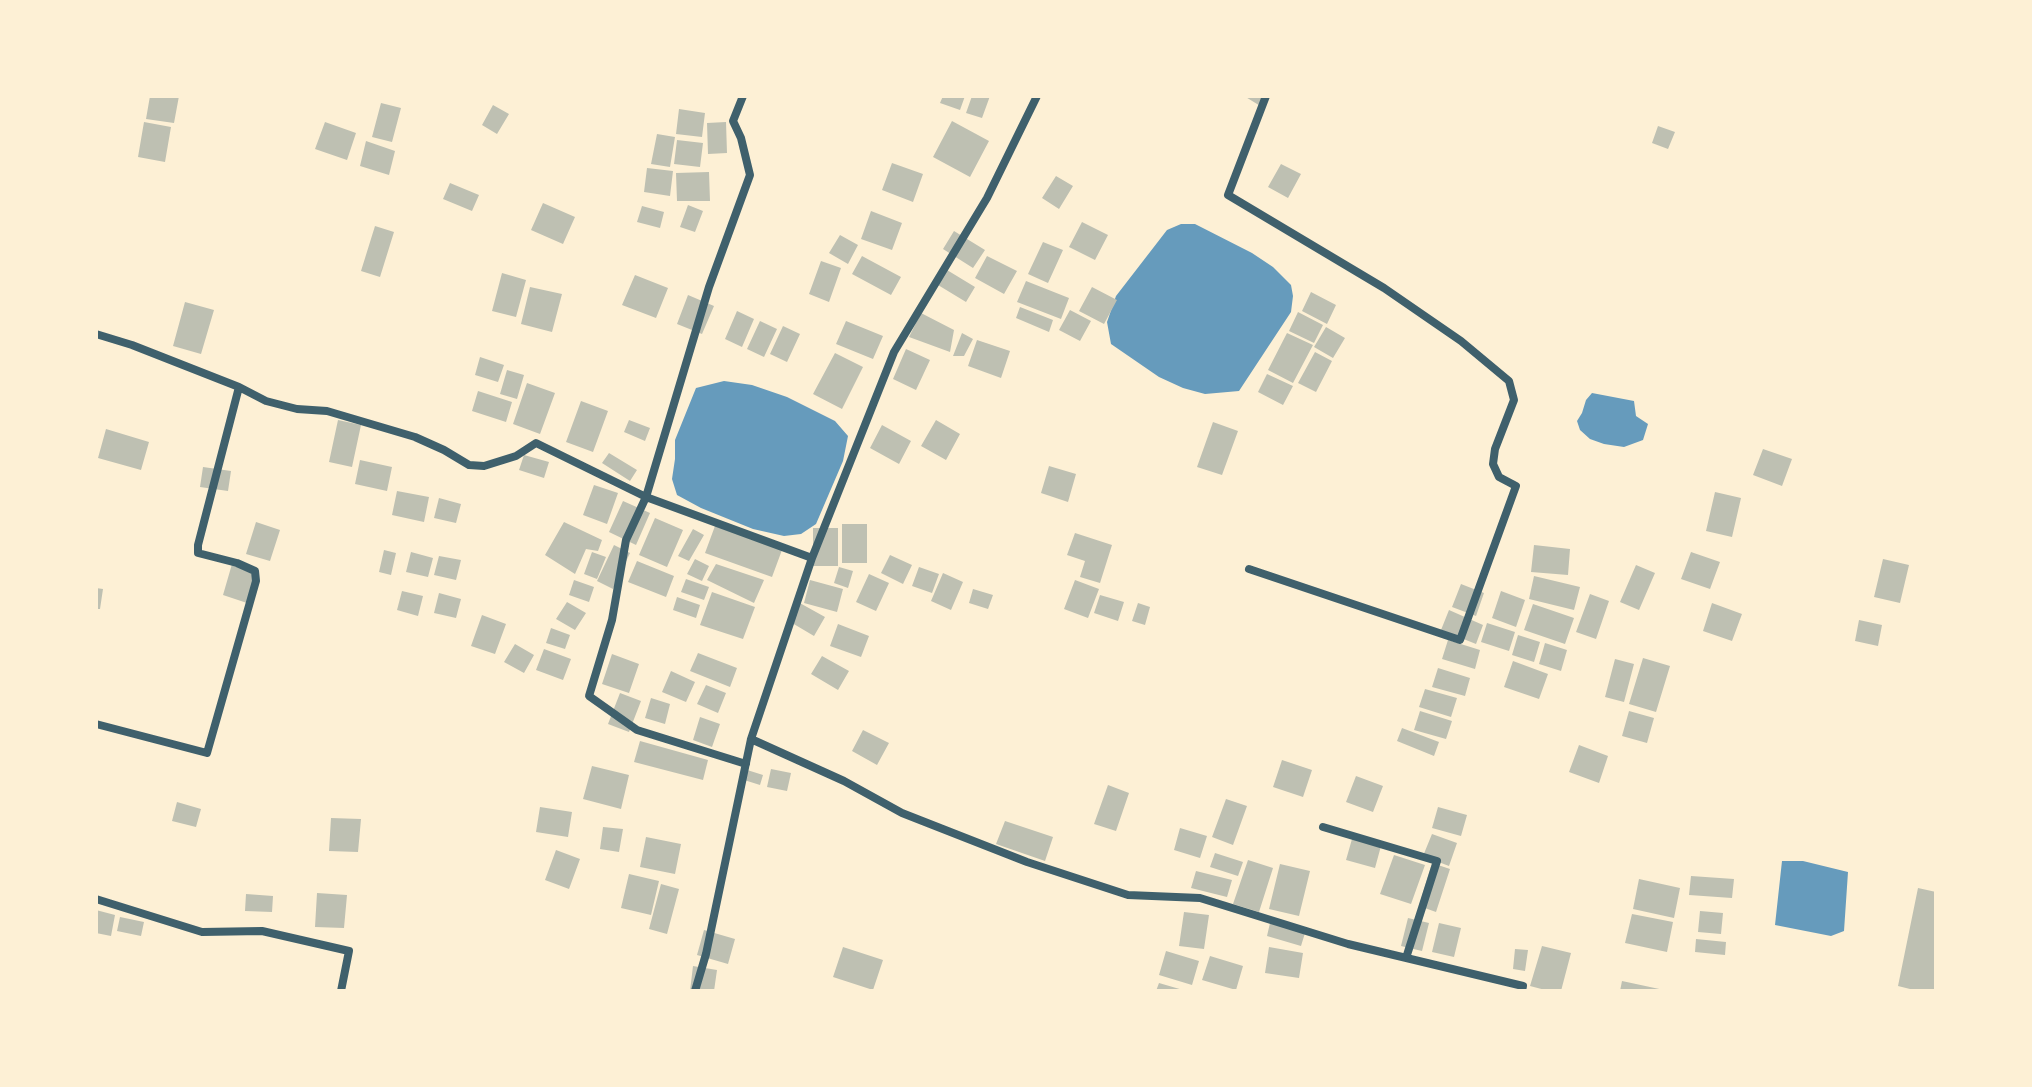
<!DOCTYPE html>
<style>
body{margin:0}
#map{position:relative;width:2032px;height:1087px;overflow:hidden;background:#fdf0d5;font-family:Lora,serif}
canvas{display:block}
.frame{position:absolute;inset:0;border:98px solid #fdf0d5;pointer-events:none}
</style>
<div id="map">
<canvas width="2032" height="1087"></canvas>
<div class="frame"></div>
</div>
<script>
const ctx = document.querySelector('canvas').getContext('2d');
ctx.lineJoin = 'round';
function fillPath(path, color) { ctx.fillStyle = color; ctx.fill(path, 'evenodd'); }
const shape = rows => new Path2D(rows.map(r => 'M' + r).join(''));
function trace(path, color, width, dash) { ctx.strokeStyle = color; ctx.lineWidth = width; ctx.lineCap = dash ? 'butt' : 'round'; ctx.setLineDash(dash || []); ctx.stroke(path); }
const water = shape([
 [1181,224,1195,224,1252,253,1273,267,1291,285,1293,296,1291,312,1239,391,1205,394,1183,388,1159,377,1111,344,1107,322,1116,296,1167,230],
 [724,381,752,385,787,397,835,421,848,436,843,461,816,524,801,534,784,536,753,529,701,508,677,495,672,479,675,459,675,440,696,388],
 [1592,393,1634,401,1636,416,1648,424,1643,440,1624,447,1604,444,1590,439,1580,430,1577,421,1582,413,1586,400],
 [1782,861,1803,861,1848,872,1844,931,1831,936,1775,925]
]);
const building = shape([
 [150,96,179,96,174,123,146,119],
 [943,96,965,96,960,110,940,103],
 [972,96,990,96,982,118,966,113],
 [1244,96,1268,96,1262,107],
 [381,103,401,108,392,142,372,137],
 [493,105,509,114,497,134,482,125],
 [679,109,705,113,702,137,676,134],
 [952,121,989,141,970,177,933,157],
 [144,122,171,127,165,162,138,157],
 [325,122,356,133,347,160,315,149],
 [726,122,727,153,708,154,707,123],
 [1658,126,1675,132,1668,149,1652,143],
 [657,134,675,137,670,167,651,164],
 [677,140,703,143,700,167,674,164],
 [366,141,395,151,389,175,360,166],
 [892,163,923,174,913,202,882,190],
 [1281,164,1301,174,1288,198,1268,187],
 [647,168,673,171,670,196,644,192],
 [709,172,710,201,677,201,676,173],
 [1056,176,1073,186,1059,209,1042,198],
 [450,183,479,195,472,211,443,199],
 [543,203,575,217,563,244,531,230],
 [688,205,703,211,695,232,680,227],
 [642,206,664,212,660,228,637,222],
 [871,211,902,223,892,250,861,239],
 [1082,222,1108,235,1095,260,1069,247],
 [375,226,394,232,380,277,361,271],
 [954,231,985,250,973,268,943,249],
 [840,235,858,245,848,264,829,253],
 [1043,242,1063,250,1048,283,1028,274],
 [862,256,901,277,891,295,852,274],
 [987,256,1017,271,1004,294,975,278],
 [821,261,841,268,829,302,809,294],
 [947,270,975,287,966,302,938,285],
 [502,273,526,280,516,317,492,311],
 [635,275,668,288,656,318,622,305],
 [1026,281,1069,298,1061,319,1017,302],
 [530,287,562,294,552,332,521,324],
 [1092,287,1117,300,1104,324,1079,311],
 [1311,292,1336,305,1327,324,1302,311],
 [688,295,714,306,702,334,677,324],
 [185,302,214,310,201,354,173,346],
 [1020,307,1053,320,1049,332,1016,318],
 [1070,310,1091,321,1080,341,1059,330],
 [737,311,754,319,742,347,725,339],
 [1298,312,1323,325,1314,343,1289,331],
 [921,313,954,330,950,352,909,337],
 [760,321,777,329,764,357,747,349],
 [846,321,883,336,873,359,836,344],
 [783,326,800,334,787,362,770,354],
 [1326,327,1345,338,1333,358,1314,347],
 [962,333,973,339,964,356,953,356],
 [1287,333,1313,345,1293,383,1268,370],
 [977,340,1010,351,1001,378,968,366],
 [906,349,930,360,916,390,893,379],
 [1315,352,1332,361,1316,392,1298,383],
 [835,353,863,367,842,409,813,394],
 [480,357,504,365,498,382,475,375],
 [507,370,524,375,517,399,500,394],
 [1267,374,1293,386,1283,405,1258,392],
 [527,383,555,393,540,434,513,424],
 [478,391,512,402,506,422,472,411],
 [581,401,608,411,593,452,566,442],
 [338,420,361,425,352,467,329,462],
 [629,420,650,428,645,441,624,432],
 [936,420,960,434,946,460,921,446],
 [1213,422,1238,431,1222,475,1197,467],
 [882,425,911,441,899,464,870,448],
 [106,429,149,442,141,470,98,458],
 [1763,449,1792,459,1782,486,1753,475],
 [609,453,637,470,630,481,602,463],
 [524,455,549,462,544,478,519,470],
 [360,460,392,467,387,491,355,484],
 [1049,466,1076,474,1068,502,1041,493],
 [203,467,231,471,228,491,200,487],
 [594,485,618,493,607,524,583,515],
 [397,491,429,497,424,522,392,515],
 [1715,492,1741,498,1732,537,1706,531],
 [439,498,461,504,456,523,434,518],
 [623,501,650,513,636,545,609,532],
 [655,518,683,530,667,567,639,555],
 [256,522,280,530,270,561,246,554],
 [564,522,602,540,598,551,586,549,575,574,545,555],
 [842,524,867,524,867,563,842,563],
 [715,526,782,550,772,577,705,553],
 [813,528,838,528,838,566,813,566],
 [693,529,704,535,689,561,678,556],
 [1075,533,1112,545,1100,583,1080,577,1085,561,1067,555],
 [614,545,630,553,613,589,597,581],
 [1534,545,1570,549,1568,575,1531,572],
 [384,550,396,553,391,575,379,572],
 [411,552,433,558,428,577,406,572],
 [592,552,606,557,597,579,584,574],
 [1691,552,1720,562,1710,589,1681,579],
 [890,555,912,565,903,584,881,573],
 [439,556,461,560,456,580,434,575],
 [695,559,709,566,702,581,687,574],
 [1883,559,1909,565,1900,603,1874,597],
 [637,561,674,576,666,597,628,582],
 [232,564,257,571,247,603,223,595],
 [716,564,764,580,754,603,707,580],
 [1636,565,1655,573,1639,610,1620,602],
 [839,567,853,571,848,588,834,583],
 [919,567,939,574,932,593,912,586],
 [943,573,963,582,951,610,931,601],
 [869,574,889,583,876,611,856,602],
 [1534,576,1580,587,1574,610,1529,599],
 [686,579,709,587,704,600,681,592],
 [574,580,594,587,589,602,569,595],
 [810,580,843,589,837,612,804,603],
 [1075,580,1099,589,1088,618,1064,609],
 [1461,584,1484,593,1476,616,1452,607],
 [96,588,103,589,100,609,96,609],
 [973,589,993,595,988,609,969,603],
 [402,591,423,596,418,616,397,610],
 [1501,591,1525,600,1516,627,1492,618],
 [712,592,755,607,743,639,700,625],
 [439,593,461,599,456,618,434,613],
 [1590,594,1609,601,1596,639,1576,632],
 [1100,595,1124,602,1118,621,1094,613],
 [677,597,700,605,696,618,673,610],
 [567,602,586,613,575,630,556,619],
 [798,602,825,617,814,636,787,620],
 [1138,603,1150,607,1145,625,1132,621],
 [1712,603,1742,614,1732,641,1703,631],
 [1533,604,1574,618,1565,644,1524,630],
 [1449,610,1483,625,1476,644,1441,630],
 [482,615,506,624,495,654,471,646],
 [1859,620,1882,625,1878,646,1855,641],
 [1487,623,1515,632,1509,651,1481,642],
 [838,624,869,636,861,657,830,646],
 [551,628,570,635,565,649,546,643],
 [1518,635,1540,642,1534,662,1512,655],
 [1448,640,1480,650,1475,669,1442,659],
 [1545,643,1567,650,1561,671,1539,664],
 [515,644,534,655,524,673,504,662],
 [544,649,571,659,563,680,536,670],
 [698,653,737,668,730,687,690,671],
 [612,654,639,664,629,693,602,684],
 [822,656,849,671,838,690,811,674],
 [1643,658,1670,666,1656,712,1629,704],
 [1615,659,1634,664,1624,702,1605,697],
 [1513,661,1548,674,1539,699,1504,687],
 [1438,668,1470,678,1465,696,1432,687],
 [671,671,695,682,686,702,662,692],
 [706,685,726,693,718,713,697,704],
 [1425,689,1457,698,1451,717,1419,707],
 [620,693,641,701,629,732,608,724],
 [651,698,670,704,665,724,645,718],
 [1420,711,1452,721,1446,739,1414,730],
 [1629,711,1654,718,1647,743,1622,736],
 [700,717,720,724,712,747,693,740],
 [1402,728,1439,742,1434,756,1397,741],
 [863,730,889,743,877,765,852,751],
 [640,741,708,760,703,780,634,762],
 [1579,745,1608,756,1599,783,1569,772],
 [1282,760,1312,770,1303,797,1273,787],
 [592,766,629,775,621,809,583,799],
 [744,769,763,775,760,785,741,779],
 [771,769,791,773,787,791,767,787],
 [1356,776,1383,786,1373,812,1346,802],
 [1108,785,1129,793,1116,831,1094,824],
 [1226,799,1247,806,1233,845,1212,837],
 [177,802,201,809,196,827,172,821],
 [540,807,572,812,568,837,536,832],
 [1438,807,1467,815,1461,836,1432,828],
 [331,818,361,819,358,852,329,851],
 [1005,821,1053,837,1045,861,996,844],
 [603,827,623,829,619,852,600,849],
 [1180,828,1207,836,1200,858,1174,850],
 [1432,834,1457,843,1449,866,1423,856],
 [646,837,681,844,675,874,640,867],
 [1352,839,1381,846,1375,868,1346,860],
 [556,850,580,859,569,889,545,880],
 [1215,853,1243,862,1238,876,1210,867],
 [1394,855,1425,865,1411,904,1380,894],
 [1248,860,1273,868,1259,912,1233,904],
 [1432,863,1450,869,1436,912,1419,906],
 [1280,864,1310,871,1299,916,1269,909],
 [1196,871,1232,880,1227,897,1191,888],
 [629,874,659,881,651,915,621,908],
 [1691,876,1734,879,1732,898,1689,895],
 [1639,879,1680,888,1674,918,1633,909],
 [661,884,679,889,667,934,649,929],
 [1918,888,1936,892,1936,991,1918,991,1898,986],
 [317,893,347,895,344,928,315,927],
 [246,894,273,896,272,912,245,911],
 [96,910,115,915,111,936,96,933],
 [1700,911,1723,913,1721,934,1698,932],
 [1184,912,1209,915,1204,949,1179,946],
 [1632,914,1673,922,1667,952,1625,943],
 [120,917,144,922,141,936,117,931],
 [1408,918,1429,923,1422,951,1401,946],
 [1270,923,1305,933,1301,946,1267,936],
 [1439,923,1461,928,1454,957,1432,952],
 [704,930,735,939,728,964,697,955],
 [1696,939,1726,942,1725,955,1695,952],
 [1542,946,1571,953,1561,991,1549,991,1530,986],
 [843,947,883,960,873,990,833,977],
 [1269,947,1303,953,1299,978,1265,973],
 [1515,949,1528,950,1525,971,1513,969],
 [1166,951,1199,961,1192,985,1159,975],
 [1210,956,1243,966,1236,990,1202,980],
 [693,966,717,970,714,991,690,991],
 [1622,981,1664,990,1663,991,1620,991],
 [1159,983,1183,990,1183,991,1156,991]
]);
const minor = shape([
 [743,96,733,121,741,138,750,175,709,287,646,497,626,540,612,620,589,696,637,730,746,764],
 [96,334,132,345,239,387,266,401,297,409,327,411,415,437,444,450,469,465,484,466,516,456,536,443,646,497,812,558],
 [1249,569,1460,640,1516,486,1499,477,1493,464,1495,449,1514,400,1509,381,1461,341,1384,288,1228,195,1266,96],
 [96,724,207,753,256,581,255,571,237,563,198,553,198,545,239,387],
 [751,739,844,781,902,813,1027,862,1128,895,1200,898,1348,944,1523,986,1522,991],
 [1323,827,1437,861,1406,958],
 [96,899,202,932,262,931,349,951,341,991],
 [695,991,706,954,751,739,812,558,894,352,987,198,1037,96]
]);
fillPath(water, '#669bbc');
fillPath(building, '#bec0b2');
trace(minor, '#3f606c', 8);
</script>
